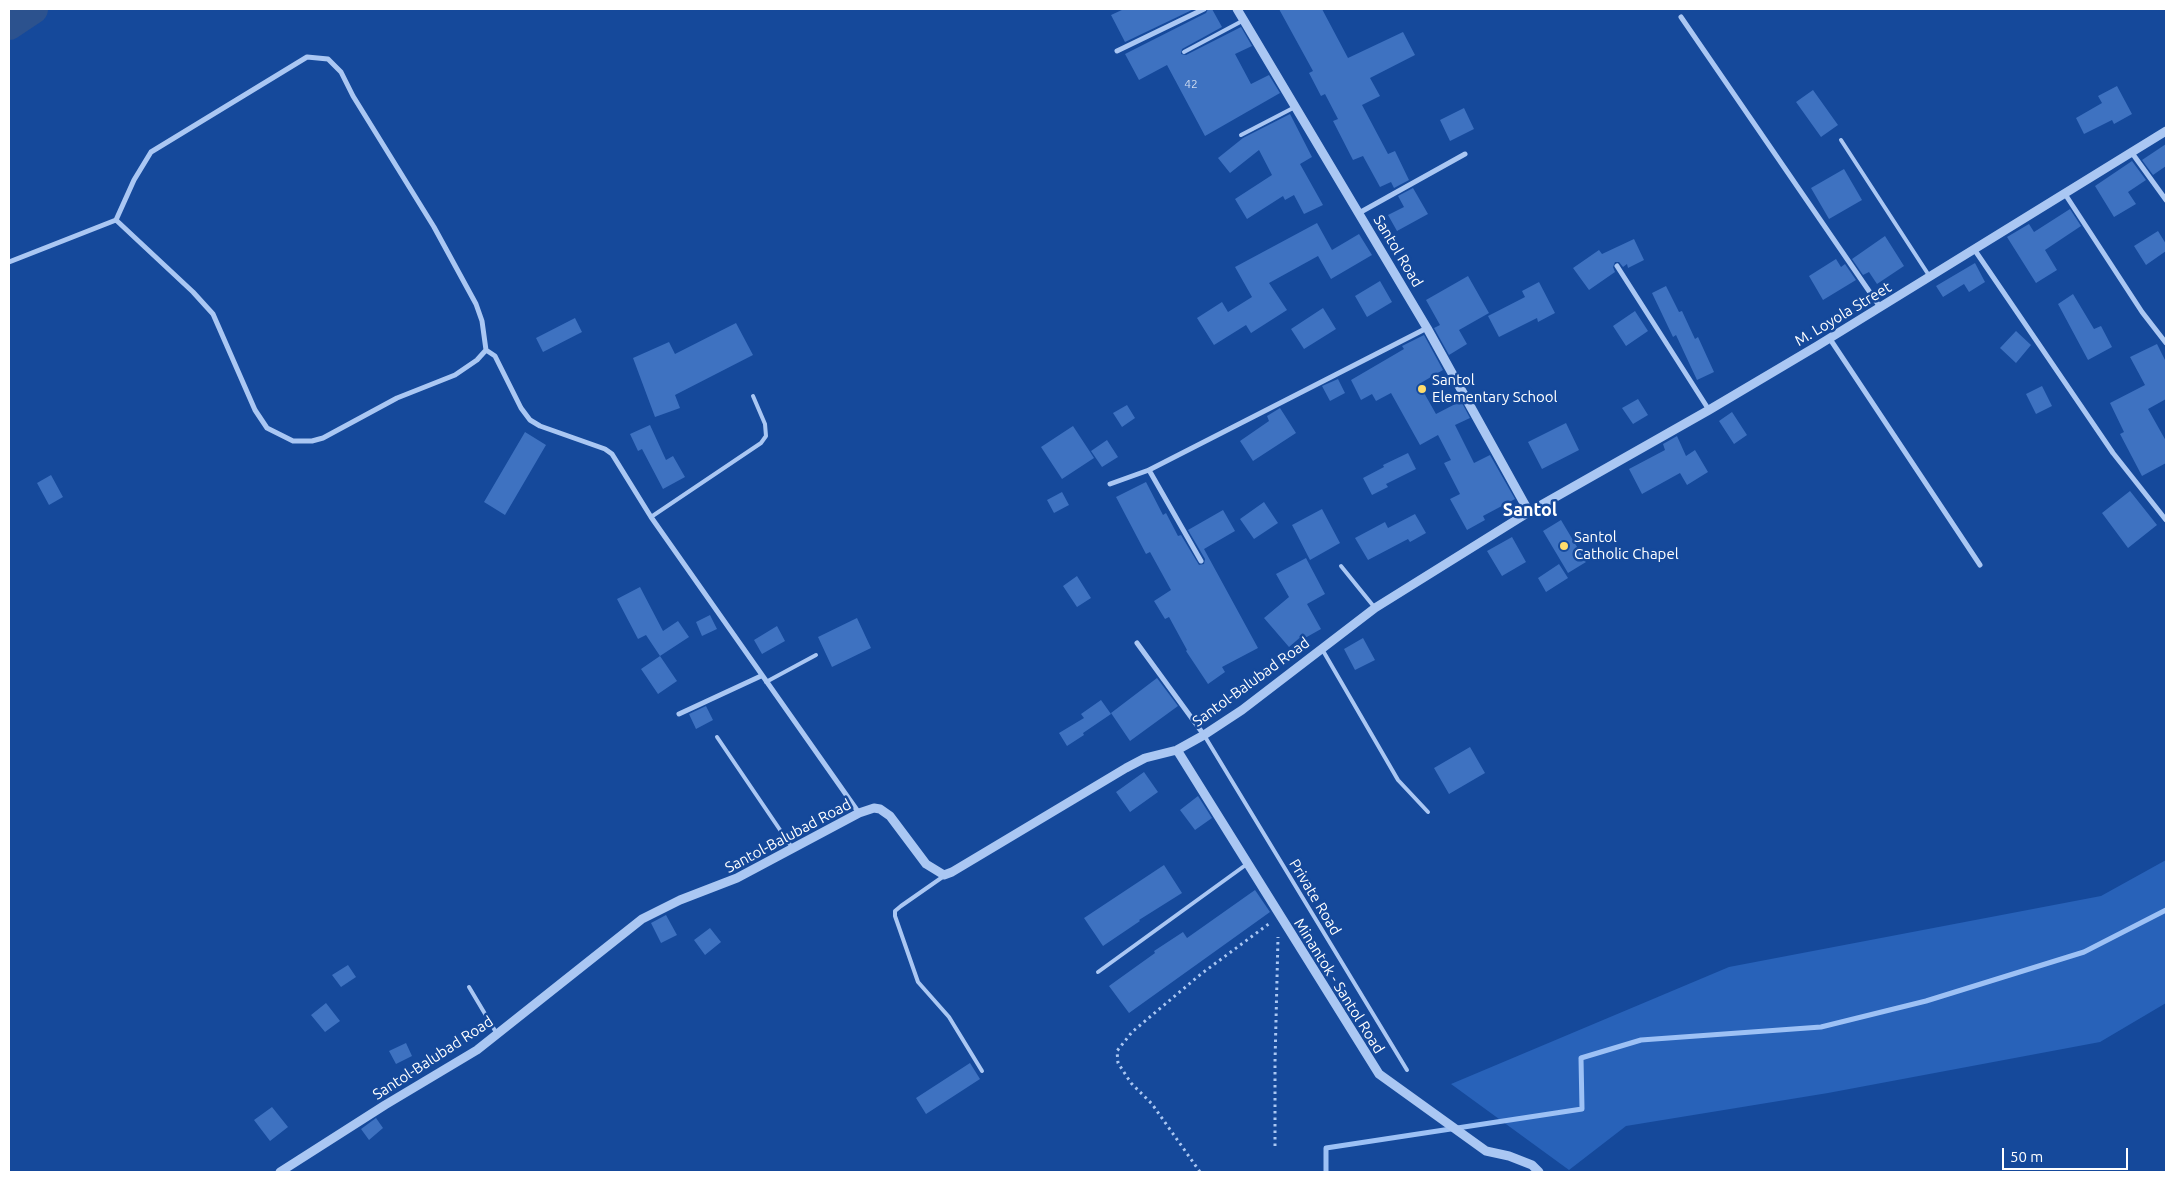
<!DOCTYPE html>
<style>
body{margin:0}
#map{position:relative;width:2175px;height:1181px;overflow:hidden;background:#15499b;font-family:Ubuntu,sans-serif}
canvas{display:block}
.frame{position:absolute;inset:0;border:10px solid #fff;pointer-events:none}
.scale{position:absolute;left:2002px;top:1148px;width:126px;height:22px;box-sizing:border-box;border:2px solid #fff;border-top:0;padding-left:6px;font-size:15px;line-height:18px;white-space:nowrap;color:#fff;-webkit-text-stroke:4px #15499b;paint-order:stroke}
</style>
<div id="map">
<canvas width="2175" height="1181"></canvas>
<div class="frame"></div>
<div class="scale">50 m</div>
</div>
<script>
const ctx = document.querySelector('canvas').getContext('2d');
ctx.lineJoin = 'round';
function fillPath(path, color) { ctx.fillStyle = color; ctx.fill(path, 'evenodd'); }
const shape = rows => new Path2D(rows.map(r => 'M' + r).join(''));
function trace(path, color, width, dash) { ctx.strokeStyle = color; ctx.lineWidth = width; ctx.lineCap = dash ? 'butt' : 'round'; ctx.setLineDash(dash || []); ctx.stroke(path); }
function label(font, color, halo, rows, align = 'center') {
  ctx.font = font + ' Ubuntu,sans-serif'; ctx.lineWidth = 5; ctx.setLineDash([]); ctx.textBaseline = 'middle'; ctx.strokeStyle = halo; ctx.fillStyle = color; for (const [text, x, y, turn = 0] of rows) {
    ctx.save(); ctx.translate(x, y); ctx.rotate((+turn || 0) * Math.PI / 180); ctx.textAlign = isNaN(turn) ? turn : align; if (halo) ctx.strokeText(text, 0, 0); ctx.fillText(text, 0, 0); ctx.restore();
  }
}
const green = shape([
 [2166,860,2166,1003,2100,1042,1828,1093,1626,1126,1569,1170,1451,1084,1729,967,2101,896]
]);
const stream = shape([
 [1326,1172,1326,1148,1582,1109,1581,1058,1641,1040,1821,1027,1926,1001,2084,952,2166,910]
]);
const river = shape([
 [9,25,33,9]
]);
const building = shape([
 [1124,9,1194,9,1125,42,1111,15],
 [1208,9,1212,9,1222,27,1182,49,1181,54,1186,55,1241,27,1252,46,1235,54,1251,84,1269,75,1280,93,1205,136,1167,65,1139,80,1125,54,1206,13],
 [1279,9,1322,9,1348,58,1403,32,1415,55,1370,78,1380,96,1362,105,1388,154,1395,151,1409,180,1394,188,1391,182,1380,187,1363,156,1353,160,1333,121,1338,119,1325,94,1321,96,1309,73,1313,71],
 [2117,86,2132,114,2114,124,2112,120,2084,134,2076,118,2102,103,2098,96],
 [1813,90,1838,125,1821,137,1796,102],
 [1464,108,1474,129,1450,141,1440,120],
 [1290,114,1312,157,1300,164,1323,205,1304,214,1294,195,1285,200,1283,196,1247,219,1235,199,1272,175,1259,150,1230,173,1218,158,1243,138],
 [2166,144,2166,166,2153,175,2142,160],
 [2132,161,2146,180,2128,192,2136,204,2114,217,2095,186],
 [1844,169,1862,200,1829,219,1811,188],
 [1413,188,1428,214,1397,231,1388,215,1404,207,1398,196],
 [2070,209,2081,226,2045,250,2057,270,2036,283,2007,237,2029,224,2034,232],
 [1317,223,1332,250,1359,234,1372,255,1331,279,1318,256,1269,283,1287,310,1251,333,1246,325,1214,345,1197,318,1222,302,1228,312,1252,297,1235,267],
 [2158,231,2166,244,2166,251,2146,265,2134,246],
 [1885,236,1904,266,1877,284,1869,272,1863,275,1852,259],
 [1634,239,1644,260,1628,268,1627,264,1623,267,1619,262,1615,262,1613,267,1615,272,1589,290,1573,268,1599,250,1602,254],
 [1836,259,1841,267,1845,264,1856,280,1823,300,1809,276],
 [1975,263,1985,282,1969,292,1964,284,1943,297,1936,286],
 [1468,276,1489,313,1459,330,1467,344,1449,355,1434,328,1440,325,1426,300],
 [1380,281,1392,302,1367,317,1355,296],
 [1539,282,1555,313,1538,322,1537,318,1499,337,1488,316,1525,297,1522,291],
 [1666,286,1679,312,1682,311,1695,339,1698,337,1714,372,1697,380,1676,335,1673,337,1652,293],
 [2073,294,2094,329,2101,326,2112,347,2088,360,2058,304],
 [1323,308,1336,329,1304,349,1291,329],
 [1635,311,1648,331,1626,346,1613,326],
 [575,318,582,332,543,352,536,338],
 [736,323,753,355,675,395,680,408,655,417,633,358,669,342,675,354],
 [2016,331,2031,345,2016,363,2000,348],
 [1424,335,1443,370,1419,384,1436,414,1461,401,1470,418,1455,425,1474,463,1490,455,1515,499,1483,516,1485,520,1467,530,1450,499,1460,494,1444,463,1451,460,1438,435,1420,445,1391,393,1376,401,1372,394,1361,400,1351,380,1404,349,1402,346],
 [2157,344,2166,362,2166,399,2148,409,2166,441,2166,463,2142,476,2120,434,2124,432,2110,403,2145,385,2130,357],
 [1338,379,1345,393,1330,401,1322,386],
 [2042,386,2052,406,2036,414,2026,394],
 [1638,399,1648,415,1633,424,1622,408],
 [1127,405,1135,418,1122,427,1113,413],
 [1280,408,1296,433,1253,461,1240,441,1269,421,1267,416],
 [1732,412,1747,435,1734,444,1719,421],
 [1566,423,1579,450,1542,469,1528,442],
 [650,425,666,460,673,456,685,477,663,489,642,449,638,451,630,434],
 [1073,426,1094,458,1062,479,1041,447],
 [525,432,546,445,505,515,484,502],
 [1677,436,1686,456,1695,450,1708,472,1687,485,1680,473,1642,494,1629,469,1665,450,1663,444],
 [1107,440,1118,457,1102,467,1091,451],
 [1408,453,1416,469,1386,484,1388,487,1372,495,1363,478,1384,467,1383,465],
 [51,475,63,497,49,505,37,483],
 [1146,482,1163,515,1166,513,1178,536,1181,535,1199,565,1204,564,1205,559,1188,530,1223,510,1235,531,1204,549,1258,648,1222,667,1225,672,1208,684,1186,651,1187,650,1169,617,1165,619,1154,601,1171,590,1150,552,1146,554,1116,497],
 [2130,491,2157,525,2128,548,2102,513],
 [1062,492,1069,505,1054,513,1047,500],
 [1264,502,1278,523,1254,539,1240,519],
 [1322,509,1340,543,1310,560,1292,525],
 [1415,514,1426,533,1410,542,1408,539,1368,560,1355,538,1385,522,1388,528],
 [1561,520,1586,562,1568,573,1543,531],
 [1512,537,1526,562,1502,576,1487,551],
 [1306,558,1325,594,1307,604,1321,629,1305,638,1303,635,1289,647,1264,618,1289,597,1276,574],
 [1559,564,1568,578,1546,592,1538,578],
 [1077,576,1091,598,1077,607,1063,586],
 [640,587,663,631,678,621,689,637,660,656,646,635,638,639,617,599],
 [710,615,717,629,702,636,696,622],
 [857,618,871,648,832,667,818,637],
 [777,626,785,641,762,654,754,640],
 [1363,638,1375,660,1355,670,1344,649],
 [660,656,677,681,658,694,641,669],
 [1157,678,1178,706,1130,741,1111,713],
 [1101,700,1111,714,1083,733,1084,735,1067,746,1059,733,1084,718,1081,714],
 [706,706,713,720,696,729,689,714],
 [1470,747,1485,773,1449,794,1434,768],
 [1144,772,1158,792,1130,812,1116,792],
 [1198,796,1212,818,1195,830,1180,810],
 [1164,865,1182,893,1139,920,1140,921,1103,946,1084,918],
 [1255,890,1270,912,1129,1013,1109,986,1155,953,1154,951,1183,932,1187,938],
 [666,915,677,935,661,943,651,923],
 [710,928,721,942,705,955,694,940],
 [348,965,356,977,341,987,332,975],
 [326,1003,340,1021,325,1032,311,1015],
 [406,1043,412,1056,396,1064,389,1051],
 [970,1063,980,1079,926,1114,916,1098],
 [272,1107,288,1127,270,1141,254,1120],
 [376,1118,383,1128,369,1140,361,1129]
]);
const path = shape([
 [1275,1146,1275,1062,1278,937],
 [1200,1172,1152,1104,1131,1083,1118,1063,1117,1051,1132,1032,1201,974,1270,923]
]);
const service = shape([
 [1184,52,1244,20],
 [1241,135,1295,107],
 [1841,140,1930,277],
 [651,517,761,443,766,436,765,424,753,396],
 [1341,566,1375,608],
 [1322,649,1398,780,1428,812],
 [766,682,816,655],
 [1204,735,1407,1070],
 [717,737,793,849],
 [944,876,901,906,895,911,895,916,918,982,949,1017,982,1071],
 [1098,972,1247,864],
 [469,987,497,1034]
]);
const minor = shape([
 [1681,17,1880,307],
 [1117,51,1204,9],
 [2132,153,2166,200],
 [2065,194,2142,312,2166,343],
 [1359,213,1465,154],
 [1974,249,2113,453,2166,520],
 [9,262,116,220,134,180,151,152,307,57,328,59,341,72,353,96,434,227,476,304,482,321,486,350,477,360,455,375,397,398,323,438,312,441,293,441,267,428,255,410,213,314,193,292,116,220],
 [1617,266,1709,410],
 [1830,339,1980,565],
 [486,350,495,356,521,408,530,420,540,426,605,449,612,454,651,517,859,813],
 [1149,470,1201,561],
 [1110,484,1149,470,1427,328],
 [1137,643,1204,735],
 [679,714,761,676]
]);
const tertiary = shape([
 [1237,9,1427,328,1529,512],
 [1177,750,1379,1074,1486,1151,1509,1156,1532,1165,1539,1172],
 [280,1172,385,1105,477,1050,642,919,680,900,737,878,859,813,874,808,880,809,890,816,926,864,944,875,952,872,1126,768,1145,758,1177,750,1204,735,1242,710,1375,608,1529,512,1709,410,1817,346,2166,131]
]);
const markers = [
 [1422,389,5,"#ffdc6c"],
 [1564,546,5,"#ffdc6c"]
];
const numberNames = [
 ["42",1191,84]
];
const streetNames = [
 ["Santol Road",1398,251,59],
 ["M. Loyola Street",1843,314,-31],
 ["Santol-Balubad Road",1251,682,-36],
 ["Santol-Balubad Road",788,836,-28],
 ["Private Road",1315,897,59],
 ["Minantok - Santol Road",1339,986,58],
 ["Santol-Balubad Road",433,1058,-33]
];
const poiNames = [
 ["Santol",1432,380],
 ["Elementary School",1432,397],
 ["Santol",1574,537],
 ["Catholic Chapel",1574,554]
];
const quarterNames = [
 ["Santol",1530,510]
];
fillPath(green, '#2862b9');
trace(stream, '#9dc1f5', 5);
trace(river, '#2c528e', 30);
fillPath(building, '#3e72c1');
trace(path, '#aac7f3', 3, [2.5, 4]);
trace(service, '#aac7f3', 4);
trace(minor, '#aac7f3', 5);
trace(tertiary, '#aac7f3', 9);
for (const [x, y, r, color] of markers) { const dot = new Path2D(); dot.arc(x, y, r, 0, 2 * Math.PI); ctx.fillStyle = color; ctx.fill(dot); trace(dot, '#15499b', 2); }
label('12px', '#cfdcf0', null, numberNames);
label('15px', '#fff', '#15499b', streetNames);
label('15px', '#fff', '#15499b', poiNames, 'left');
label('bold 18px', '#fff', '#15499b', quarterNames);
</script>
